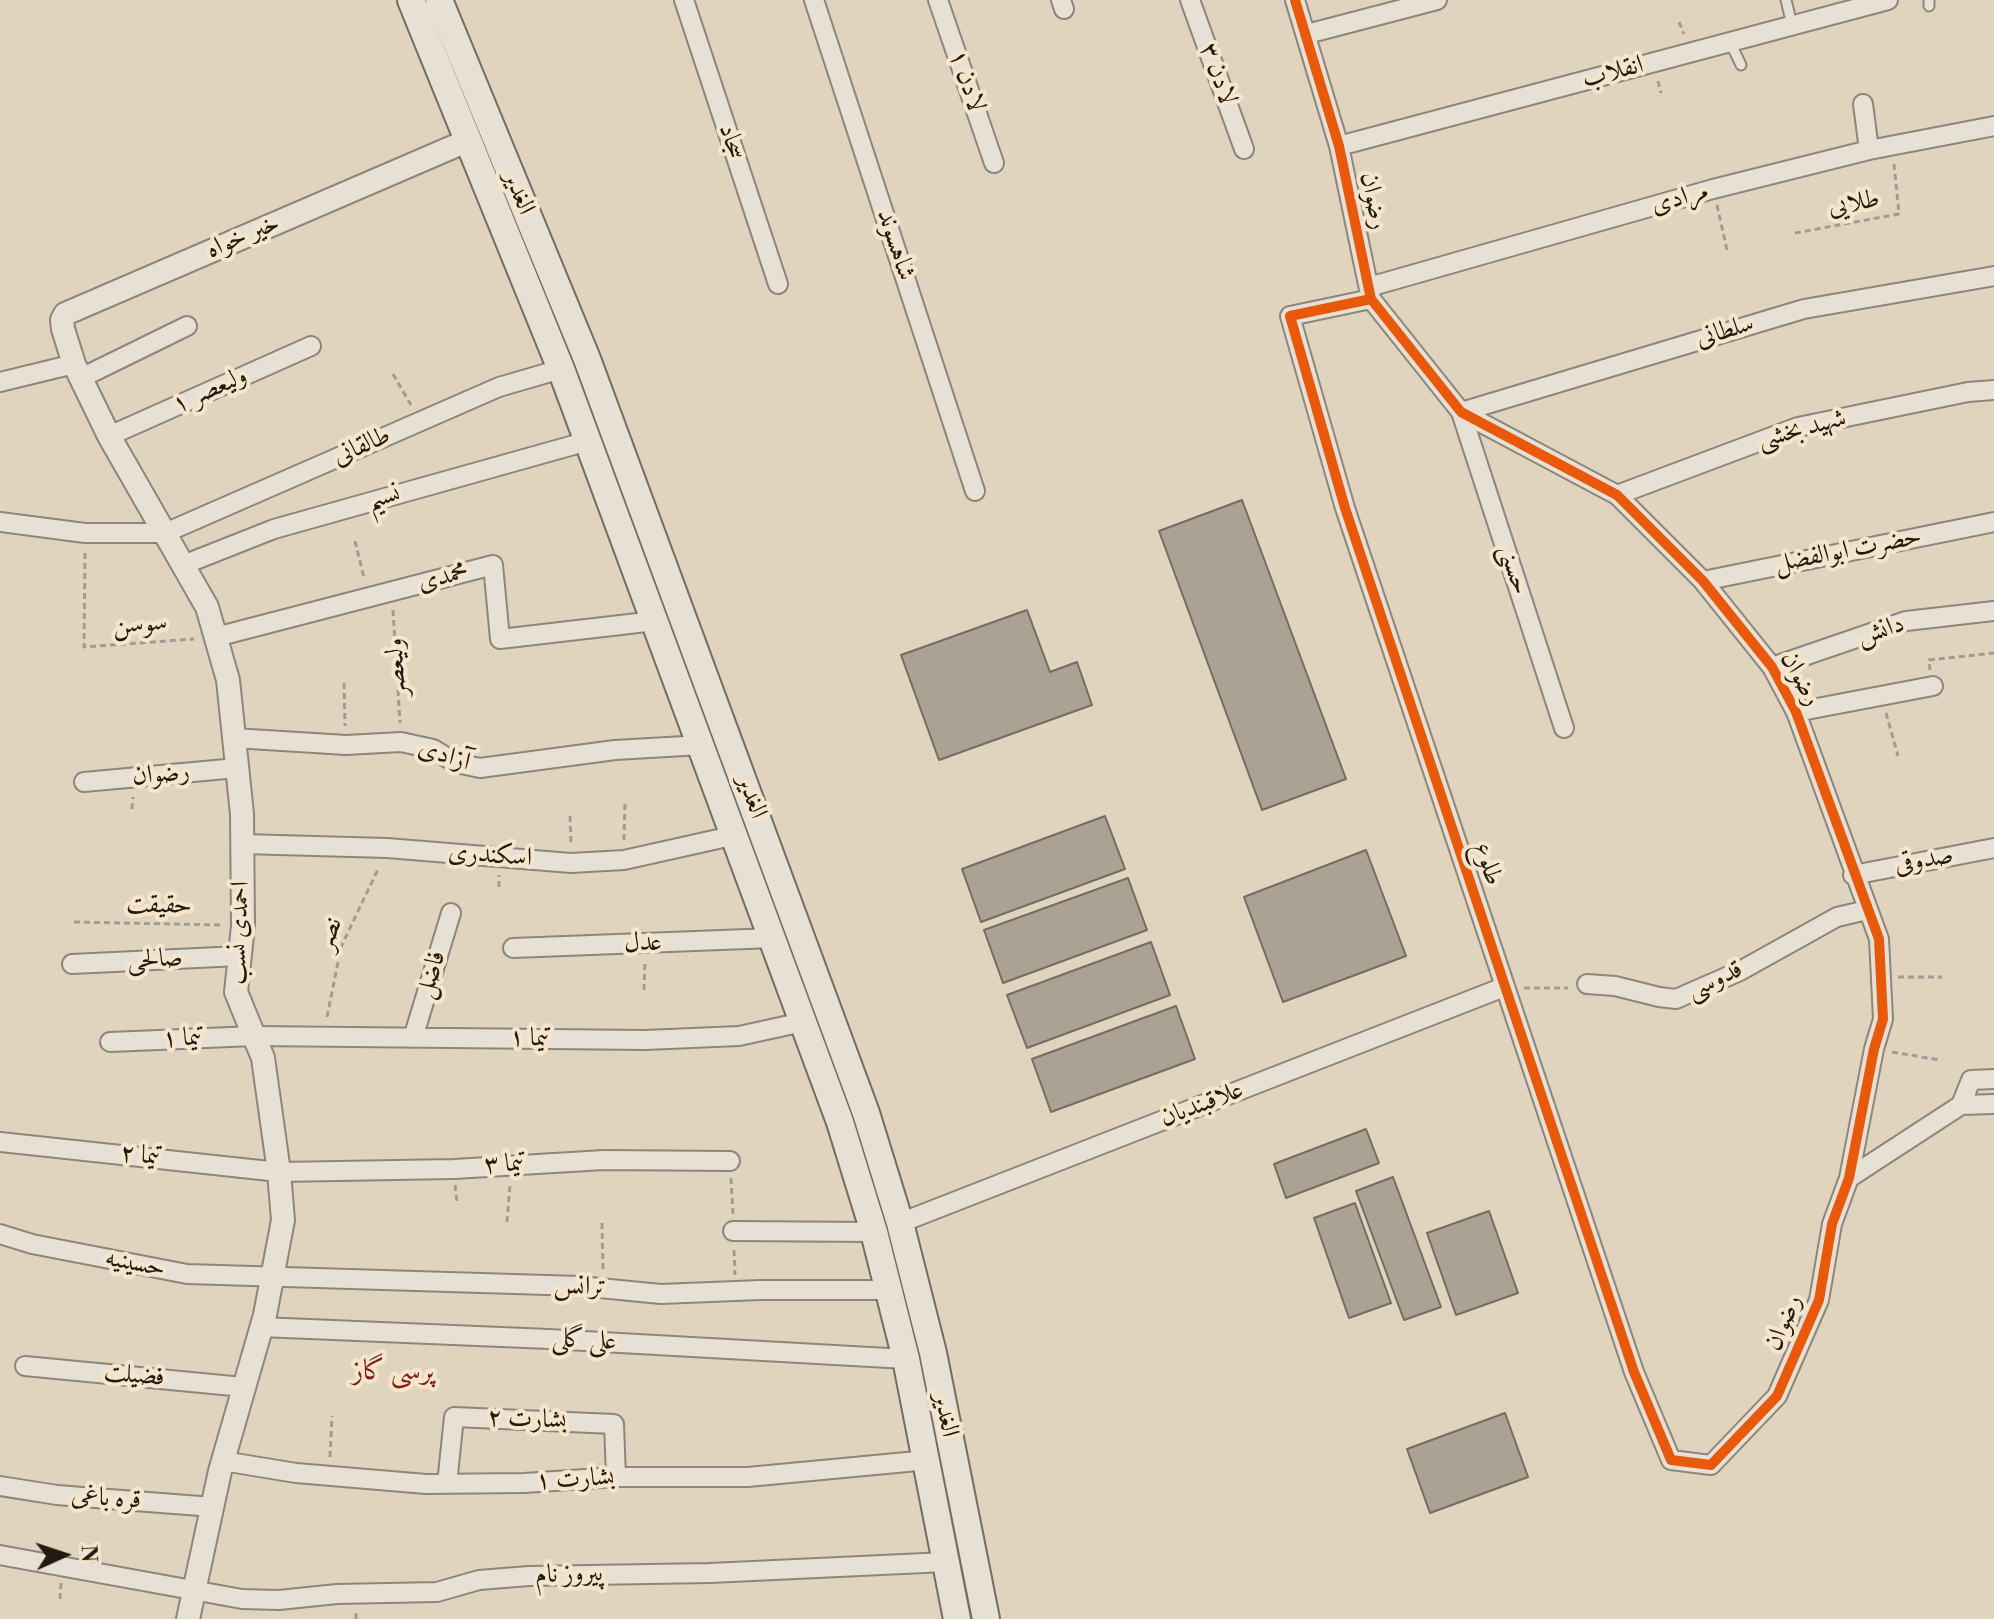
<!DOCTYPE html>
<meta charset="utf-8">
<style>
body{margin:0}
#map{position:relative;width:1994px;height:1619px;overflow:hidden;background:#e1d4bf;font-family:"Libre Bodoni",serif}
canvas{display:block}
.north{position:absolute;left:24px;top:1515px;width:80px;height:80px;-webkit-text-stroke:6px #f5e5cc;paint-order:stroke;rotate:87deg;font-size:22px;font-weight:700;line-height:32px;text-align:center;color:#211a10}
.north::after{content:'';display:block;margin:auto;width:28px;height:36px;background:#211a10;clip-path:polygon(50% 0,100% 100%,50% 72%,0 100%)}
</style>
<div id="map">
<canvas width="1994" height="1619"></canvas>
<div class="north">N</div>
</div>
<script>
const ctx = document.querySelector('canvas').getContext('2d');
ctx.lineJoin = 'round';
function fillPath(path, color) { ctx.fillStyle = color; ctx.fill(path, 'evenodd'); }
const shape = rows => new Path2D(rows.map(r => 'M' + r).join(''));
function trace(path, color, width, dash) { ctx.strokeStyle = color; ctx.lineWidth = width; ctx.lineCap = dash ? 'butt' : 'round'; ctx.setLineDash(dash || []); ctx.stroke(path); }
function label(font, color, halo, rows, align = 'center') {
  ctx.font = font + ' "Libre Bodoni",Amiri,serif'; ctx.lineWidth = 8; ctx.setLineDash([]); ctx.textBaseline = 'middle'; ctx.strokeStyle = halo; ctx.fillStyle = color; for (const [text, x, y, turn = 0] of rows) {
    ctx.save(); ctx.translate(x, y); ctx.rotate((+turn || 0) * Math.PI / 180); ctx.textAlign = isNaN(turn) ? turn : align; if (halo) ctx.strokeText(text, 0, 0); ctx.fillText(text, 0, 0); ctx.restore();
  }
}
const building = shape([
 [1242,500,1346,779,1262,810,1159,531,1242,500],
 [1027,610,1050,672,1077,662,1092,705,939,760,901,655,1027,610],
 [1105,816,1125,869,981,922,962,869,1105,816],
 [1366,850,1406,956,1283,1002,1244,897,1366,850],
 [1128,878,1147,930,1003,983,984,930,1128,878],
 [1151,942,1170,995,1027,1048,1007,995,1151,942],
 [1176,1006,1195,1059,1051,1112,1032,1059,1176,1006],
 [1366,1129,1379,1163,1286,1198,1274,1164,1366,1129],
 [1393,1177,1441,1307,1404,1320,1356,1191,1393,1177],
 [1355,1203,1391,1303,1349,1318,1314,1218,1355,1203],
 [1489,1211,1518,1293,1456,1315,1427,1233,1489,1211],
 [1505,1413,1528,1477,1430,1513,1407,1449,1505,1413]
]);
const path = shape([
 [1679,22,1684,34],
 [1658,81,1661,93],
 [1717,205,1727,250],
 [1795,233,1899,214,1894,164],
 [393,374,411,405],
 [355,541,364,578],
 [85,553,84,647,194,639],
 [393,610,400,723],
 [1930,670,1929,660,1994,653],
 [344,683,345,726],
 [1886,713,1898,756],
 [132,809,133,797],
 [570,816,571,843],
 [624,840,625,803],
 [499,887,499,875],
 [74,922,222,925],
 [1898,977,1942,977],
 [1524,988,1568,988],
 [644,990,645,962],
 [327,1017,341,947,379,867],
 [1892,1052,1940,1060],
 [731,1178,733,1215],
 [455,1185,457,1202],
 [507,1222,510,1185],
 [602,1223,603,1271],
 [734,1250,735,1275],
 [330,1457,332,1416],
 [60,1599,61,1583],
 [356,1619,356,1610]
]);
const service = shape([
 [1786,0,1792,25],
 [1929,0,1929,6],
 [1730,42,1741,65]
]);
const minor = shape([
 [684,0,778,284],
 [814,0,975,491],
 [938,0,994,163],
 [1061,0,1064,9],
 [1190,0,1244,149],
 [1295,0,1339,146,1371,299,1461,412,1617,495,1703,581,1772,667,1796,712,1879,939,1883,1019,1874,1049,1849,1178,1832,1224,1819,1300,1777,1396,1711,1465,1671,1460,1634,1372,1345,508,1290,316,1371,299],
 [1307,34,1437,0],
 [1863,104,1869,150],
 [1339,146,1888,0],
 [1369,287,1713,189,1869,150,1994,126],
 [81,378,187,326],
 [0,382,74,364],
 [109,436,311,346],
 [1617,495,1798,427,1968,392,1994,390],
 [0,522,85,533,165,533,499,387,561,369],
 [183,565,274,529,588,441],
 [1703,581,1994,522],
 [216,637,493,565,500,639,655,621],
 [1772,667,1906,621,1994,611],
 [1796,712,1933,686],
 [1564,728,1461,412,1804,309,1994,276],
 [234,738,346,745,401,742,433,749,456,763,480,768,615,750,702,745],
 [84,782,237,768],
 [242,844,387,848,571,863,624,860,736,835],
 [1853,875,1994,848],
 [513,948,773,938],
 [72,964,239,956],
 [1587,984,1615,986,1659,997,1676,999,1740,971,1837,917,1867,910],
 [413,1038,451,913],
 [110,1042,254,1036,645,1040,739,1036,803,1022],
 [1961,1105,1994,1104],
 [0,1142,279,1172,454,1169,604,1160,730,1161],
 [1849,1178,1961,1105,1971,1080,1994,1079],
 [900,1223,1504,987],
 [733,1231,874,1232],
 [0,1234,32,1244,187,1274,579,1286,661,1294,760,1290,889,1290],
 [261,1327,549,1339,906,1359],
 [25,1366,243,1387],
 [223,1461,296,1473,426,1484,524,1483,616,1477,748,1477,928,1460],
 [447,1484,454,1417,614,1424,616,1477],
 [0,1486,57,1495,213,1507],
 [0,1555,242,1599,279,1600,337,1594,437,1592,479,1580,529,1576,710,1573,946,1562]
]);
const tertiary = shape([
 [188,1619,220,1471,265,1315,283,1220,279,1172,263,1058,236,992,243,926,242,814,228,680,207,607,109,436,74,364,63,329,62,320,65,314,469,140]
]);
const secondary = shape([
 [411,0,561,369,840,1122,874,1232,906,1359,957,1619],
 [439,0,587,359,866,1113,900,1223,933,1353,986,1619]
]);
const cycleway = shape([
 [1295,0,1339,146,1371,299,1461,412,1617,495,1703,581,1772,667,1796,712,1879,939,1883,1019,1874,1049,1849,1178,1832,1224,1819,1300,1777,1396,1711,1465,1671,1460,1634,1372,1345,508,1290,316,1371,299]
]);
const streetNames = [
 ["انقلاب",1613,73,-15],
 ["لادن ۳",1217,74,70],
 ["لادن ۱",966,81,71],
 ["سجاد",731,142,72],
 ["الغدیر",518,193,68],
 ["مرادی",1680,199,-16],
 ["رضوان",1373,201,78],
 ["طلایی",1854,204,-10],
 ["خیر خواه",243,237,-23],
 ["شاهسوند",895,245,72],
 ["سلطانی",1725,332,-17],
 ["ولیعصر ۱",210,391,-24],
 ["شهید بخشی",1802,430,-15],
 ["طالقانی",362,447,-24],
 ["نسیم",384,498,-15],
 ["حضرت ابوالفضل",1848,551,-11],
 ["حسنی",1513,570,72],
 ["محمدی",443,578,-15],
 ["سوسن",140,625,-4],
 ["دانش",1881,631,-17],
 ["ولیعصر",397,667,-93],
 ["رضوان",1800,679,61],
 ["آزادی",444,756,18],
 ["رضوان",161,775,-5],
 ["الغدیر",751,797,70],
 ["اسکندری",490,856,4],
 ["صدوقی",1924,861,-11],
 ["طلوع",1487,864,72],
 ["حقیقت",159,906,1],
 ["احمدی نسب",240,933,-88],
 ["نصر",330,934,-70],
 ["عدل",643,944,-2],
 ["صالحی",155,960,-3],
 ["فاضل",432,975,-73],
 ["قدوسی",1715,981,-25],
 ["۱ تیما",182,1039,-2],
 ["تیما ۱",529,1039,1],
 ["علاقبندیان",1202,1105,-21],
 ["تیما ۲",140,1156,6],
 ["تیما ۳",504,1165,-4],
 ["حسینیه",135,1264,11],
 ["ترانس",580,1287,4],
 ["رضوان",1784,1323,-67],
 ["علی گلی",584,1341,3],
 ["فضیلت",134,1376,5],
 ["الغدیر",945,1415,79],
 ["بشارت ۲",527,1420,2],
 ["بشارت ۱",575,1480,-3],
 ["قره باغی",106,1499,4],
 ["پیروز نام",569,1575,-2]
];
const neighbourhoodNames = [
 ["پرسی گاز",393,1372]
];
fillPath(building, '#aba294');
trace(building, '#746d62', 2);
trace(service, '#8e867a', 13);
trace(minor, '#8e867a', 22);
trace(tertiary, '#8e867a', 26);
trace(secondary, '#746d62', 30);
trace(path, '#a19c93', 3, [6, 4]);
trace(service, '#e7e0d5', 9);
trace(minor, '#e7e0d5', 18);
trace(tertiary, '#e7e0d5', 22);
trace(secondary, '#e7e0d5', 26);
trace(cycleway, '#e8590c', 10);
label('26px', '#211a10', '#f5e5cc', streetNames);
label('28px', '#7a1f14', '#f5e5cc', neighbourhoodNames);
</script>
